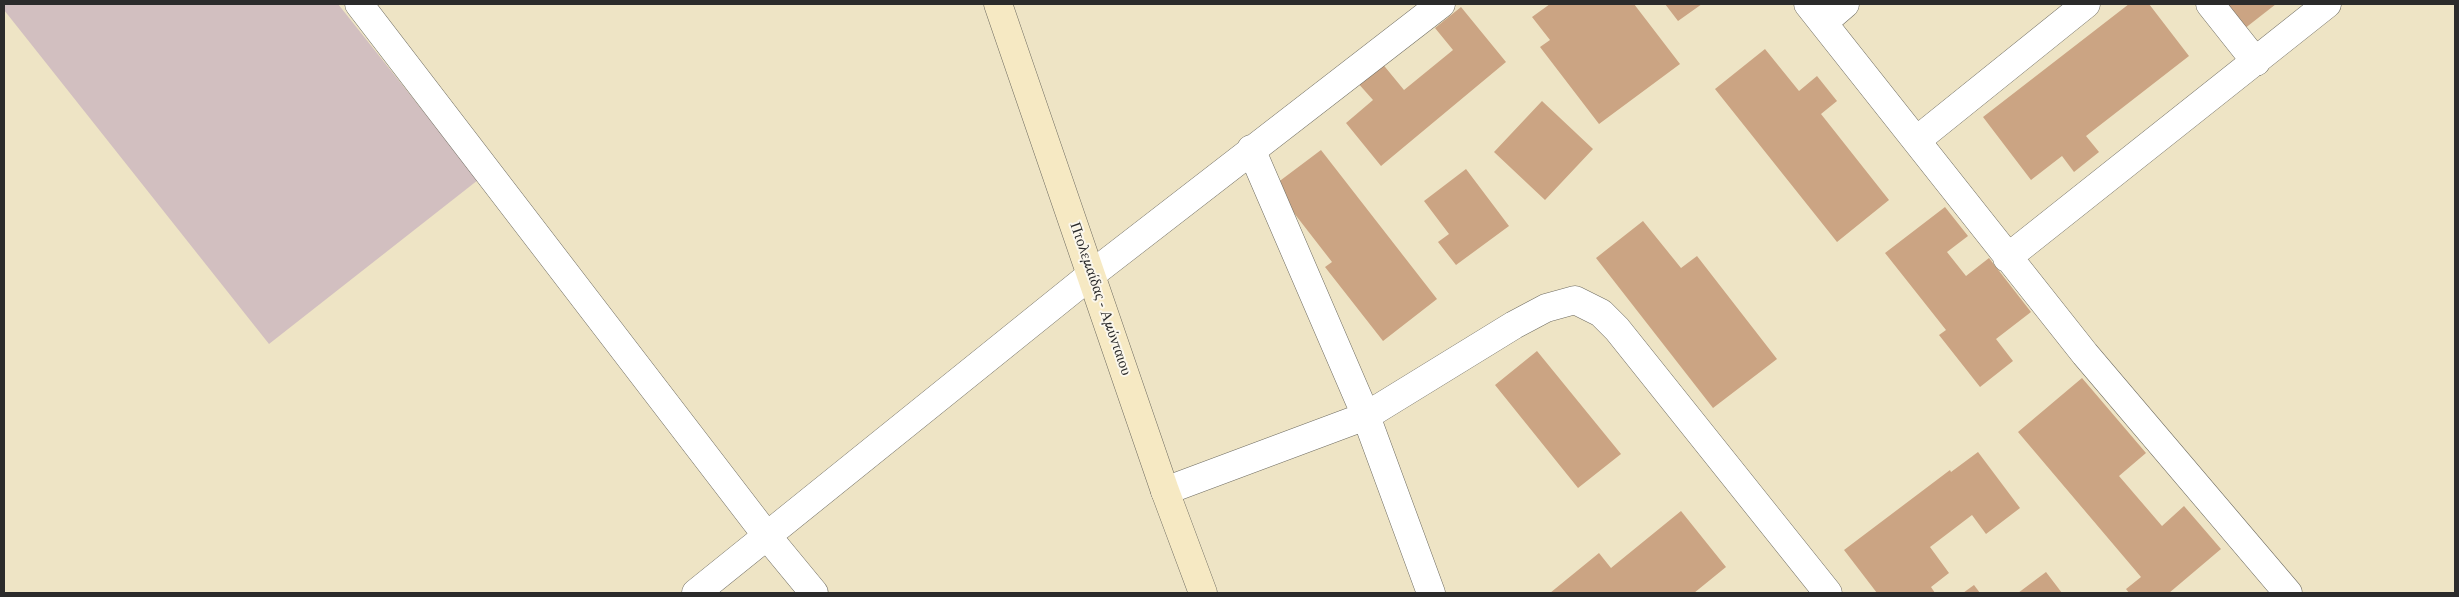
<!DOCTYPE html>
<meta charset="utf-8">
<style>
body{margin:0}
#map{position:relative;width:2459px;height:597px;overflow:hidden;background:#eee4c5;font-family:"IM FELL Great Primer",serif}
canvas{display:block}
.frame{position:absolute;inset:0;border:5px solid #2b2b2b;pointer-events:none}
</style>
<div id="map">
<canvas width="2459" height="597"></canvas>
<div class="frame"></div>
</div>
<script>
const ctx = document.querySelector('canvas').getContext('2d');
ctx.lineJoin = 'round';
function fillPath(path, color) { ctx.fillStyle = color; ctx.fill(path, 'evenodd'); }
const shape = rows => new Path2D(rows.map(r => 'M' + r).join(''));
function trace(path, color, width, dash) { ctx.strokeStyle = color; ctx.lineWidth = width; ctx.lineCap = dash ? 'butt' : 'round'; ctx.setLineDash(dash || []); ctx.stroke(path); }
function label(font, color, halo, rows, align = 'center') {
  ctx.font = font + ' "IM FELL Great Primer",serif'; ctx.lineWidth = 4; ctx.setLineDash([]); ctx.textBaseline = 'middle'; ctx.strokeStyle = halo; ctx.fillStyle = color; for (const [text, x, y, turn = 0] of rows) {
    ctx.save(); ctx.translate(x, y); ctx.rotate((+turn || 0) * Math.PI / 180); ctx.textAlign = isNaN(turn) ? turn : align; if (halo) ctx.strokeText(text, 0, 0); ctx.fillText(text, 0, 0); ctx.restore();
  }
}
const industrial = shape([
 [4,4,338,4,478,180,269,344,4,10]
]);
const building = shape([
 [1550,4,1634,4,1680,64,1599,124,1540,47,1550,40,1532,17],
 [1665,4,1702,4,1678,21],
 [2129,4,2149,4,2189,56,2086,136,2099,152,2074,172,2062,156,2031,180,1983,117],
 [2224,4,2276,4,2244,29],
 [1461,7,1506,62,1381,166,1346,123,1373,100,1357,82,1381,62,1404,90,1453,50,1435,28],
 [1765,49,1799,91,1817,76,1837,101,1821,114,1889,200,1837,242,1715,89],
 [1542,101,1593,149,1545,200,1494,152],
 [1321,150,1437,299,1383,341,1325,267,1332,262,1273,186],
 [1466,169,1509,226,1456,265,1438,242,1449,234,1424,201],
 [1945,207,1968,236,1947,252,1966,276,1989,258,2031,312,1996,339,2013,361,1980,387,1939,335,1946,330,1885,253],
 [1643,221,1681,268,1697,256,1777,359,1713,408,1596,258],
 [1537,351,1621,454,1578,488,1495,385],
 [2082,378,2146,453,2119,476,2162,526,2184,506,2221,549,2169,593,2129,593,2126,589,2141,577,2018,432],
 [1978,452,2020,508,1986,534,1972,515,1930,547,1949,573,1931,587,1935,593,1877,593,1844,550,1950,470,1951,472],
 [1681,511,1726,567,1694,593,1550,593,1599,553,1611,568],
 [2046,572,2062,593,2018,593],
 [1974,585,1980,593,1963,593]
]);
const minor = shape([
 [359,4,767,536,814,593],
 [1808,4,2085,354,2288,593],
 [2210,4,2256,62],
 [1823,23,1845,4],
 [1917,140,2086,4],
 [1251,149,1366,416,1431,593],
 [2007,258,2327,4],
 [1165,491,1366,416,1514,325,1546,308,1575,300,1601,313,1617,329,1828,593],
 [696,593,1092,274,1441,4]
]);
const secondary = shape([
 [998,4,1165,491,1203,593]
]);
const streetNames = [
 ["Πτολεμαίδας - Αμύνταιου",1100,299,71]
];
fillPath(industrial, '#d2bfc0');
fillPath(building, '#cba483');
trace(minor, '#6f6c61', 29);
trace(secondary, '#6f6c61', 29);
trace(minor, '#fff', 28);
trace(secondary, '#f6e9c3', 28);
label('15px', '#2b2b2b', '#fbf7ec', streetNames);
</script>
